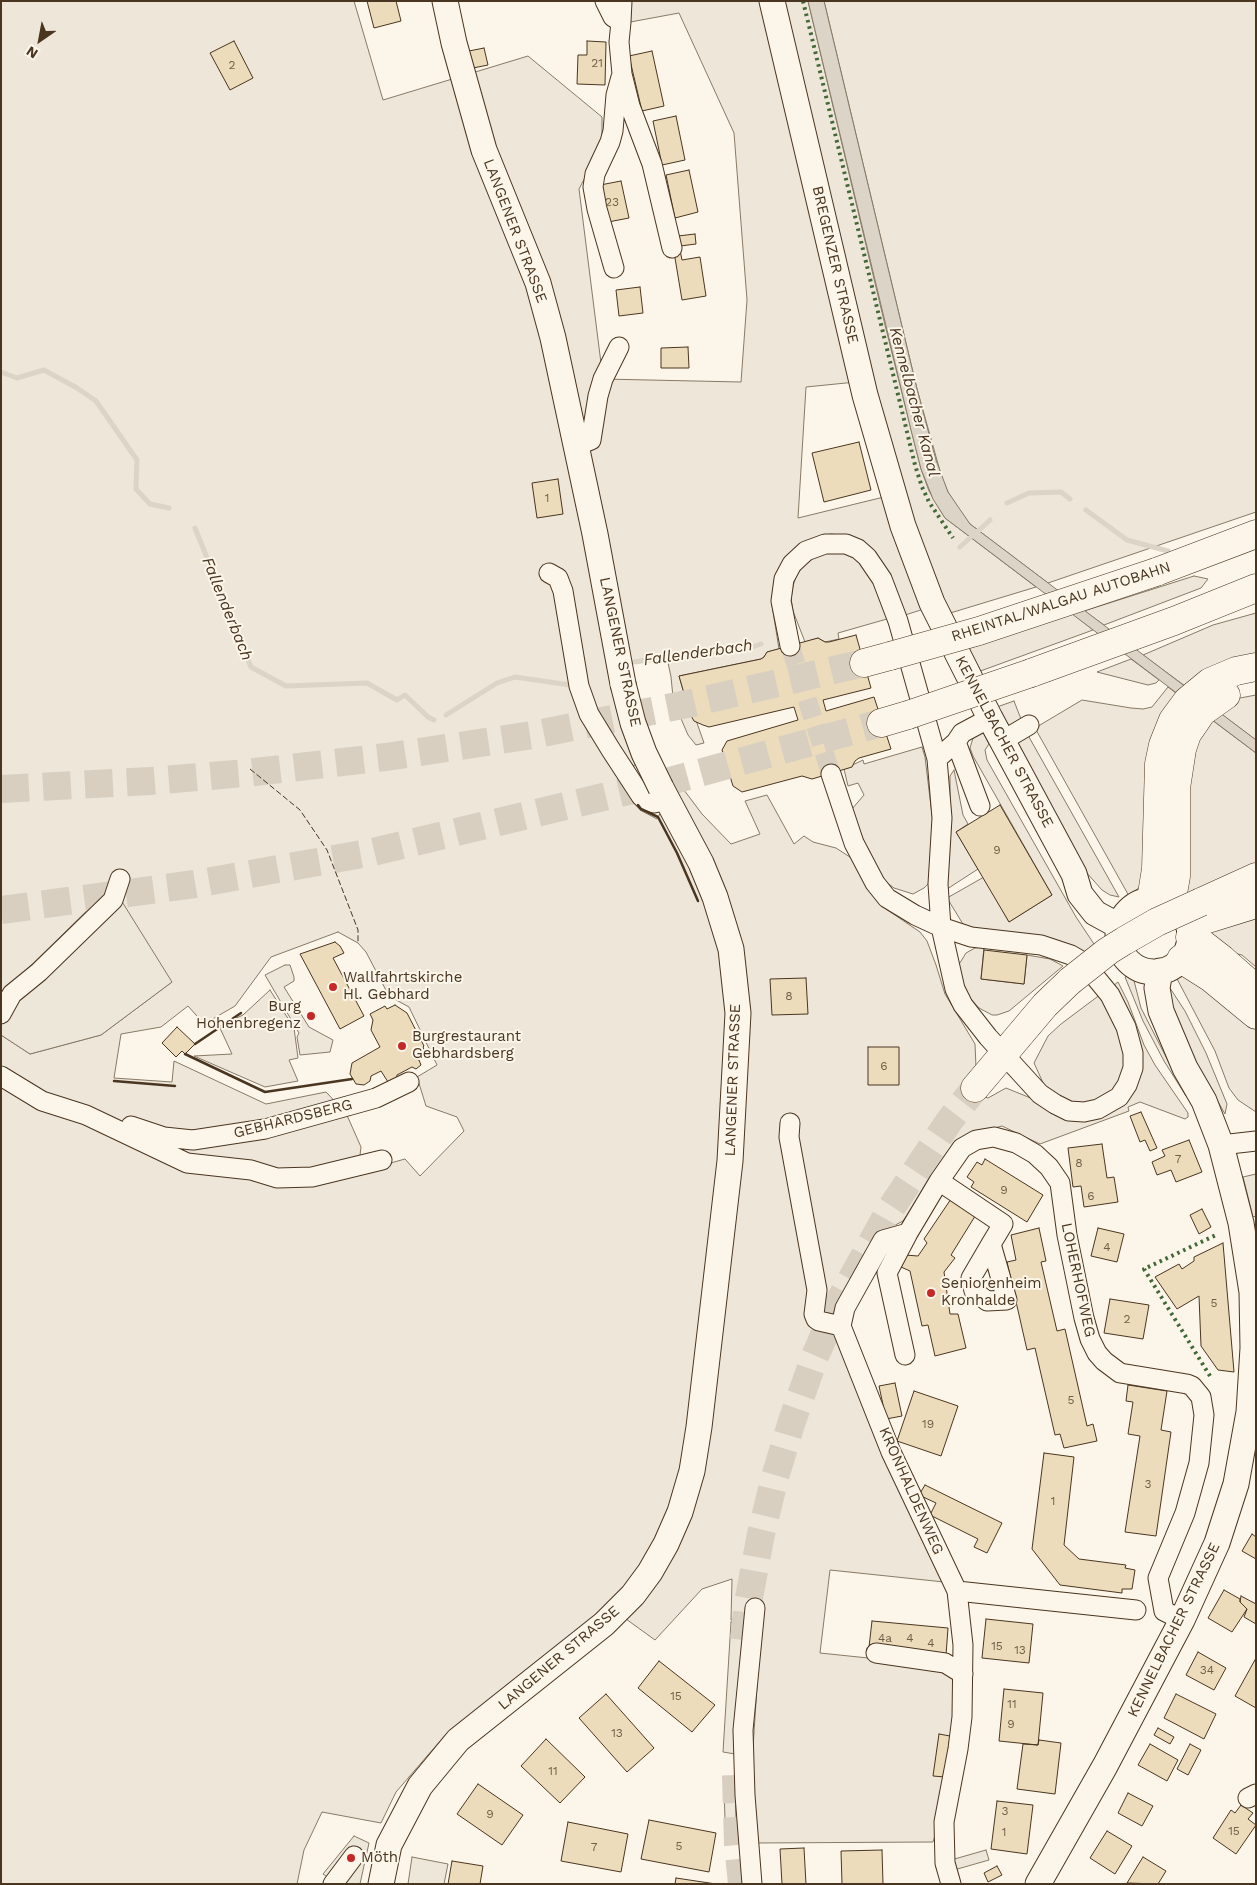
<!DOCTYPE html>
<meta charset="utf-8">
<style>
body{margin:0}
#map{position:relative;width:1257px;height:1885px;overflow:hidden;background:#fbf6e9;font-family:"Work Sans",sans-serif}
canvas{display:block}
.frame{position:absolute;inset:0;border:2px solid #4a3520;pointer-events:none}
.north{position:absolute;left:15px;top:15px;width:50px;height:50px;-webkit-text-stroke:4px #fbf6e9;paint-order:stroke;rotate:213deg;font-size:14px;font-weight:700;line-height:20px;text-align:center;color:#4a3520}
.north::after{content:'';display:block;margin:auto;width:18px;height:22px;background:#4a3520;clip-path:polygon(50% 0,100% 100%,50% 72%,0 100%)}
</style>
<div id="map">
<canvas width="1257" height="1885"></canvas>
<div class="frame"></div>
<div class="north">N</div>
</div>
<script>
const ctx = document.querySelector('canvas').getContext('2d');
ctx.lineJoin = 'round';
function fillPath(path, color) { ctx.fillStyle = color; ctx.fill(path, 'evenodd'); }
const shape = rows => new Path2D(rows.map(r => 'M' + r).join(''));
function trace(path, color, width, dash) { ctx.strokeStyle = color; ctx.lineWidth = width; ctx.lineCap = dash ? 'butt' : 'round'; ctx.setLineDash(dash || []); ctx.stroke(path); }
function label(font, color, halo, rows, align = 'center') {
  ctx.font = font + ' "Work Sans",sans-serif'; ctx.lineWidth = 4; ctx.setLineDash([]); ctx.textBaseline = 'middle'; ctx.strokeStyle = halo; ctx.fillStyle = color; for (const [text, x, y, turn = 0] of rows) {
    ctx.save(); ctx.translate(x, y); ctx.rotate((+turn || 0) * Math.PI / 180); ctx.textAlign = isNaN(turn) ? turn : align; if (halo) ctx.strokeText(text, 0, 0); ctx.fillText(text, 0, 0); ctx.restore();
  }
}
const green = shape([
 [1,1,354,1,383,100,528,56,602,117,602,145,579,189,603,379,741,382,747,300,734,133,679,13,625,23,628,1,764,1,856,382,806,387,798,518,888,496,924,609,905,615,846,536,831,534,813,539,774,588,772,605,779,649,767,652,764,657,761,659,679,676,690,714,697,723,704,743,696,745,688,735,682,721,673,697,671,677,666,653,609,668,639,763,616,774,640,810,657,819,678,782,702,814,731,844,760,834,745,801,767,795,794,844,804,836,813,842,836,848,853,859,878,900,886,909,920,932,927,941,936,965,945,994,975,1044,976,1067,982,1096,988,1098,1006,1088,1033,1099,1055,1114,1132,1090,1113,986,1118,982,1128,1002,1144,1045,1155,1065,1188,1113,1188,1117,1185,1119,1140,1102,1128,1107,1129,1111,1040,1144,1002,1126,973,1134,951,1150,903,1221,880,1233,835,1312,829,1333,844,1350,944,1582,830,1570,820,1653,936,1665,958,1677,944,1804,933,1842,755,1843,753,1748,761,1624,731,1620,732,1579,702,1589,655,1640,608,1606,447,1733,396,1792,381,1823,322,1812,304,1850,297,1884,1,1884,1,1035,30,1054,101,1035,172,982,1,1010,1,1],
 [338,932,358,943,366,952,389,996,409,1007,437,1065,417,1077,426,1106,457,1117,464,1131,420,1176,405,1159,358,1172,361,1147,346,1113,326,1092,266,1104,174,1061,172,1082,114,1078,121,1034,161,1027,188,1006,204,1024,235,1006,271,957,338,932],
 [781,1,808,1,885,325,921,469,929,491,945,518,1036,587,947,614,885,439,781,1],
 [824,1,1256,1,1256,512,1048,583,970,524,964,517,948,492,942,478,917,389,824,1],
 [828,552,848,553,865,567,875,584,887,619,838,633,839,639,825,642,818,638,805,642,793,611,791,598,793,586,796,576,803,566,819,554,828,552],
 [1194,576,1208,579,1201,588,1104,625,1084,611,1194,576],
 [1256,613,1256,660,1185,686,1143,655,1213,625,1256,613],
 [1073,614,1093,630,975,673,964,650,1073,614],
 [1131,659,1159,680,1156,683,1148,685,1097,672,1131,659],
 [1168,687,1177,694,1147,861,1141,886,1129,896,1035,728,1082,700,1131,708,1143,709,1152,707,1168,687],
 [1256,695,1256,740,1220,713,1229,702,1240,698,1256,695],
 [1014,701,1021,719,1014,727,1007,726,994,708,1014,701],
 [1212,720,1256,753,1256,866,1187,894,1187,759,1212,720],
 [983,732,989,744,985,750,987,760,1076,917,1094,944,1084,952,1071,945,1053,939,966,929,947,898,984,877,1009,922,1052,895,973,756,970,748,973,738,983,732],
 [1027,735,1029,737,1119,897,1110,895,1102,890,1086,872,1017,745,1019,740,1027,735],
 [922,747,925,757,933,823,931,875,929,883,924,888,913,894,894,888,886,882,870,858,852,809,864,795,858,783,848,786,844,769,863,760,864,764,922,747],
 [954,770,963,815,968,824,956,832,978,869,944,891,950,817,950,776,954,770],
 [1256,916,1256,967,1242,955,1229,952,1208,933,1256,916],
 [984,947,981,979,1024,984,1027,955,1050,959,1063,966,1009,1011,997,1015,992,1015,979,1008,969,997,964,990,958,966,966,953,975,948,984,947],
 [1132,973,1141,1008,1186,1096,1164,1061,1143,1021,1125,977,1132,973],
 [1183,974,1256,1026,1256,1112,1238,1100,1229,1088,1215,1051,1175,975,1183,974],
 [1166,982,1185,1011,1206,1053,1227,1104,1225,1114,1172,1020,1166,982],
 [270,990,294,1028,298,1058,289,1060,298,1081,265,1087,194,1056,232,1054,219,1026,243,1015,270,990],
 [1101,994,1115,1022,1124,1053,1124,1067,1119,1080,1112,1092,1099,1099,1086,1104,1071,1102,1057,1097,1045,1087,1034,1063,1048,1036,1061,1024,1101,994]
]);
const parking = shape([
 [116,892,172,982,101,1035,30,1054,1,1035,1,1010,14,982,105,893,116,892],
 [285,965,290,965,294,977,294,981,284,987,309,1027,333,1040,330,1052,300,1055,297,1037,299,1033,265,975,285,965],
 [1256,1174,1256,1216,1253,1217,1243,1177,1256,1174],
 [731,1622,745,1624,735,1754,723,1752,731,1622],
 [724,1787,735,1787,736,1820,725,1820,724,1787],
 [354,1836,369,1843,360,1884,338,1884,323,1874,354,1836],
 [986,1850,989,1860,954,1870,951,1860,986,1850],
 [412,1857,448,1864,444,1884,408,1884,412,1857]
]);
const water = shape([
 [808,1,824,1,917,389,936,460,948,492,970,524,1256,740,1256,753,945,518,933,499,921,469,911,430,808,1]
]);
const stream = shape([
 [1,372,17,378,44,370,77,388,96,401,137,460,136,489,150,504,169,508],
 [1007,503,1029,493,1061,492,1070,499],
 [1086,510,1127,540,1168,551],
 [195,528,251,667,286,686,367,683,397,700,405,695,428,717,434,720],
 [977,532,990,520],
 [960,547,970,538],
 [634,662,752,647,761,644],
 [446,715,497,683,515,677,570,685]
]);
const building = shape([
 [367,1,396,1,401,21,374,28,367,1],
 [234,41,253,78,230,90,210,53,234,41],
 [587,41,606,42,605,85,577,84,578,55,587,55,587,41],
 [484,48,488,65,473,68,469,51,484,48],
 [652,51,664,106,642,111,629,56,652,51],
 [676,116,685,160,662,165,653,121,676,116],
 [689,170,698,212,675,218,666,175,689,170],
 [621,181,629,218,603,223,595,186,621,181],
 [695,234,696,244,680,246,678,236,695,234],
 [680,250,682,260,700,257,706,296,682,300,674,252,680,250],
 [640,287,643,313,619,316,616,290,640,287],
 [688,347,689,368,661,368,661,348,688,347],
 [859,442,871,490,824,502,812,453,859,442],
 [558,479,563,514,537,518,532,483,558,479],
 [856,635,871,688,823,700,826,711,874,697,891,749,859,758,855,761,852,767,812,779,802,776,742,792,733,786,722,750,727,741,798,720,794,707,709,727,703,725,694,721,690,714,679,676,761,659,764,657,767,652,818,638,825,642,829,642,856,635],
 [1000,805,1052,895,1009,922,956,832,1000,805],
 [335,942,340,946,344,953,333,958,364,1016,340,1029,300,954,335,942],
 [984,950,1027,955,1024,984,981,979,984,950],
 [806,978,808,1014,772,1015,770,979,806,978],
 [395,1005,407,1013,424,1046,423,1047,425,1052,423,1053,424,1055,416,1059,419,1060,421,1065,416,1069,412,1067,397,1075,396,1080,388,1082,381,1071,371,1076,370,1081,364,1085,356,1084,350,1074,352,1063,380,1047,371,1030,373,1020,370,1014,385,1006,387,1009,395,1005],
 [177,1027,195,1044,185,1054,182,1051,176,1057,162,1043,177,1027],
 [868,1047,899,1047,899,1085,868,1085,868,1047],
 [1141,1112,1157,1148,1150,1151,1145,1140,1140,1142,1130,1116,1141,1112],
 [1189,1140,1202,1172,1176,1182,1171,1170,1157,1175,1152,1162,1165,1156,1162,1150,1189,1140],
 [1102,1144,1107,1178,1114,1177,1118,1202,1084,1207,1081,1186,1073,1187,1068,1148,1102,1144],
 [985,1159,1043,1195,1027,1222,971,1187,974,1182,967,1177,977,1162,982,1165,985,1159],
 [953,1196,977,1213,951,1255,955,1258,944,1272,950,1314,958,1314,966,1348,935,1356,928,1325,922,1326,910,1271,901,1267,905,1255,918,1256,927,1243,924,1239,953,1196],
 [1202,1209,1211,1227,1199,1234,1190,1215,1202,1209],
 [1039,1228,1046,1261,1041,1262,1057,1331,1065,1329,1087,1426,1093,1424,1097,1441,1064,1448,1060,1434,1055,1435,1035,1348,1027,1350,1007,1262,1016,1260,1011,1235,1039,1228],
 [1098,1228,1124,1234,1117,1262,1091,1256,1098,1228],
 [1223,1243,1234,1372,1218,1370,1201,1346,1199,1296,1177,1309,1155,1277,1179,1264,1182,1269,1194,1261,1194,1257,1223,1243],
 [1110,1299,1149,1305,1143,1339,1104,1333,1110,1299],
 [895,1383,902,1416,886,1419,879,1386,895,1383],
 [1128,1385,1167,1391,1161,1430,1171,1432,1156,1536,1125,1532,1140,1436,1128,1434,1133,1402,1126,1401,1128,1385],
 [914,1391,958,1406,941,1456,897,1441,914,1391],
 [1044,1453,1074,1457,1064,1545,1079,1559,1126,1565,1125,1568,1135,1570,1132,1589,1122,1589,1122,1593,1060,1585,1032,1549,1044,1453],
 [925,1485,1002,1523,987,1553,974,1547,978,1539,930,1515,936,1503,919,1495,925,1485],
 [1252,1534,1256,1537,1256,1559,1242,1551,1252,1534],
 [1224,1590,1240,1599,1240,1602,1247,1609,1232,1632,1208,1618,1224,1590],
 [1241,1596,1256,1604,1256,1624,1244,1617,1247,1609,1240,1602,1241,1596],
 [986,1619,1033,1624,1029,1663,982,1658,986,1619],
 [872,1621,948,1628,946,1655,869,1647,872,1621],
 [1198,1652,1226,1668,1214,1690,1186,1675,1198,1652],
 [1256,1658,1256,1708,1235,1696,1256,1658],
 [659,1661,715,1705,692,1732,638,1688,659,1661],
 [1004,1689,1043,1693,1038,1745,999,1741,1004,1689],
 [606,1694,654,1748,627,1772,579,1718,606,1694],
 [1176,1694,1216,1714,1204,1739,1164,1718,1176,1694],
 [1158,1728,1174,1737,1170,1744,1154,1735,1158,1728],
 [939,1734,950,1736,945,1777,933,1776,939,1734],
 [546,1739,585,1777,560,1803,521,1766,546,1739],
 [1039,1740,1061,1743,1055,1794,1017,1789,1023,1744,1038,1745,1039,1740],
 [1150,1744,1178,1760,1167,1781,1138,1765,1150,1744],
 [1190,1744,1201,1750,1188,1775,1177,1769,1190,1744],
 [478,1784,523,1815,502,1845,457,1814,478,1784],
 [1128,1793,1153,1806,1142,1826,1118,1813,1128,1793],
 [997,1801,1033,1805,1027,1854,991,1849,997,1801],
 [1241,1805,1253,1813,1248,1819,1256,1825,1236,1854,1213,1838,1231,1810,1235,1813,1241,1805],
 [649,1820,716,1833,709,1872,641,1859,649,1820],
 [568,1822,628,1834,621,1872,561,1861,568,1822],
 [1107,1831,1132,1846,1115,1874,1090,1858,1107,1831],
 [804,1848,806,1884,782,1884,780,1849,804,1848],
 [882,1850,883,1884,842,1884,841,1851,882,1850],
 [1143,1857,1166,1871,1158,1884,1127,1883,1143,1857],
 [452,1861,483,1866,480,1884,448,1884,452,1861],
 [997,1866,1002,1875,988,1882,984,1873,997,1866],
 [676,1878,716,1884,675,1884,676,1878]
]);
const minorTunnel = shape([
 [790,646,831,774]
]);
const highwayTunnel = shape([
 [1,789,150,781,246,773,386,757,533,735,692,703,864,663],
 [1,910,195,884,373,852,670,781,881,723],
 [744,1640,748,1603,761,1534,775,1477,792,1421,815,1356,840,1300,891,1208,950,1120,975,1088],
 [736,1775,738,1844,742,1884]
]);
const minor = shape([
 [605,1,613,17,621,22,622,1],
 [621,22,619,42,622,74,630,106,652,164,672,248],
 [614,268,597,209,593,187,595,174,610,142,613,131,616,95,621,77],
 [576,446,591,440,598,396,603,379,619,347],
 [549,573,558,578,563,591,579,686,589,714,611,750,641,796,645,800,654,803,668,800],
 [790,646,781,601,784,579,792,564,806,551,825,544,846,544,858,549,867,557,882,579,898,621,937,759],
 [1002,741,1029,725],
 [831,774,854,843,875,883,887,898,915,915,941,927,971,937,1041,945,1071,955,1083,962,1110,995,1126,1027,1133,1053,1133,1068,1127,1085,1119,1097,1098,1109,1084,1112,1069,1111,1055,1104,1040,1094,988,1037,963,1005,955,989,941,927,938,884,942,818,937,759,956,742],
 [980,806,956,742,962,733,990,718],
 [1,1014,12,994,39,972,113,900,120,879],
 [1,1076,42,1101,86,1115,187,1163,251,1170,277,1178,312,1177,382,1160],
 [790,1123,789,1137,817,1290,814,1314,816,1319,819,1321,841,1326],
 [131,1126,164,1137,193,1140,265,1129,376,1098,409,1082],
 [1221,1145,1256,1141],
 [939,1181,1003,1224,991,1244,971,1278,974,1291,987,1301,1007,1300,991,1244],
 [908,1233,883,1240,845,1308,841,1326,891,1452,957,1591,963,1645,962,1717,958,1749,944,1822,945,1863,951,1884],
 [905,1355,887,1273,908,1233,939,1181,962,1148,976,1140,994,1137,1016,1143,1035,1154,1049,1167,1060,1183,1067,1235,1084,1318,1090,1339,1097,1353,1104,1361,1120,1373,1187,1384,1192,1386,1201,1397,1204,1415,1199,1463,1185,1513,1158,1578,1164,1611,1182,1620],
 [957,1591,1136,1610],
 [876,1653,945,1663,963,1674],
 [1248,1798,1256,1794],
 [333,1884,354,1856],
 [752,1884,745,1795,743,1730,755,1608]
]);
const major = shape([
 [445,1,454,43,484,150,538,283,553,338,595,534,623,684],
 [772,1,865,395,903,526,932,603,990,718,1074,874,1080,894,1095,913,1119,926],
 '1118 936a36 36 0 1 1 72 0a36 36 0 1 1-72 0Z',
 [381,1884,389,1845,420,1786,458,1740,604,1624,633,1595,650,1572,666,1544,680,1512,692,1471,699,1427,730,1161,738,1013,731,949,715,897,701,863,661,788],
 [1038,1884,1105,1766,1182,1620,1217,1543,1236,1484,1249,1412,1253,1348,1252,1292,1241,1223,1221,1145,1204,1101,1185,1068,1161,1011,1157,988,1160,971]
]);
const highway = shape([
 [1156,572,1256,534],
 [864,663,890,656],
 [1031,673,1174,621,1256,588],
 [881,723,908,715],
 [1151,900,1156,869,1159,764,1163,745,1173,720,1187,701,1210,682,1236,671,1256,667],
 [1201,902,1256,877],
 [1171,905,1176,876,1176,788,1182,749,1187,734,1202,712,1226,695],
 [1208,919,1256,904],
 [1190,937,1204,945,1222,959,1256,989],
 [1181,959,1211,978,1256,1015],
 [975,1088,1045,1005,1070,981]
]);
const majorBridge = shape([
 [623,684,633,723,644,753,661,788]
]);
const highwayBridge = shape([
 [890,656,979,631,1156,572],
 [908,715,1031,673],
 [1070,981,1108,951,1124,941,1157,922,1201,902]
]);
const hedge = shape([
 [803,1,915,465,922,487,929,502,953,538],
 [1210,1376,1144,1269,1216,1235]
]);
const fence = shape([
 [250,769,300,810,327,850,358,930,358,943]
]);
const wall = shape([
 [638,805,641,809,658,817,677,853,698,901],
 [195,1044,241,1013],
 [185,1054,265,1092,352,1079],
 [114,1081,175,1086]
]);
const markers = [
 [333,987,5,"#c62828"],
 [311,1016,5,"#c62828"],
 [402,1046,5,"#c62828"],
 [931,1293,5,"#c62828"],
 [351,1858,5,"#c62828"]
];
const numberNames = [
 ["21",597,63],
 ["2",232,65],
 ["23",612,202],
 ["1",547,498],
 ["9",997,850],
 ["8",789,996],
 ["6",884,1066],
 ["7",1178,1159],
 ["8",1079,1163],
 ["9",1004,1190],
 ["6",1091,1196],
 ["4",1107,1247],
 ["5",1214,1303],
 ["2",1127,1319],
 ["5",1071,1400],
 ["19",928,1424],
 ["3",1148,1484],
 ["1",1053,1501],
 ["4a",885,1638],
 ["4",910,1638],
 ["4",931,1643],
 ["15",997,1646],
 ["13",1020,1650],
 ["34",1207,1670],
 ["15",676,1696],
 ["11",1012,1704],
 ["9",1011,1724],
 ["13",617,1733],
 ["11",553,1771],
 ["3",1005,1811],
 ["9",490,1814],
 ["15",1234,1831],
 ["1",1004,1832],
 ["5",679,1846],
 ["7",594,1847]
];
const streetNames = [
 ["LANGENER STRASSE",515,231,69],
 ["BREGENZER STRASSE",835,265,77],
 ["RHEINTAL/WALGAU AUTOBAHN",1061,602,-18],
 ["LANGENER STRASSE",620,652,78],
 ["KENNELBACHER STRASSE",1004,742,62],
 ["LANGENER STRASSE",733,1080,-88],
 ["GEBHARDSBERG",293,1119,-14],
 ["LOHERHOFWEG",1078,1280,78],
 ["KRONHALDENWEG",911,1491,66],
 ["KENNELBACHER STRASSE",1174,1630,-64],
 ["LANGENER STRASSE",559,1658,-40]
];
const poiNames = [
 ["Wallfahrtskirche",343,978],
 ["Hl. Gebhard",343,995],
 ["Burg",301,1007,"right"],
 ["Hohenbregenz",301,1024,"right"],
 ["Burgrestaurant",412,1037],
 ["Gebhardsberg",412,1054],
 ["Seniorenheim",941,1284],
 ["Kronhalde",941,1301],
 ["Möth",361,1858]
];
const waterNames = [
 ["Kennelbacher Kanal",914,402,75],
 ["Fallenderbach",227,609,68],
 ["Fallenderbach",698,653,-8]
];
fillPath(green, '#ede6d9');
trace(green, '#887966', 1);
fillPath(parking, '#ede7d9');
trace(parking, '#887966', 1);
fillPath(water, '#dcd4c6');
trace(water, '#887966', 1);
trace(stream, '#dcd4c6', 5);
fillPath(building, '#ecdcbc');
trace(building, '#4a3520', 1);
trace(minorTunnel, '#d8cfc1', 19, [19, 9]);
trace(highwayTunnel, '#d8cfc1', 28, [28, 14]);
trace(minor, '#4a3520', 21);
trace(major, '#4a3520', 27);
trace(highway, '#4a3520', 29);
trace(minor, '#fbf6e9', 19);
trace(major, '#fbf6e9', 25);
trace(highway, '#fbf6e9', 28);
trace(majorBridge, '#4a3520', 27, []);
trace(highwayBridge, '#4a3520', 29, []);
trace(majorBridge, '#fbf6e9', 25);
trace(highwayBridge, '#fbf6e9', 28);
trace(hedge, '#436837', 4, [2.5, 4]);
trace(fence, '#4a3520', 1, [6, 2.5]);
trace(wall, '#4a3520', 2.5);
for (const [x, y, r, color] of markers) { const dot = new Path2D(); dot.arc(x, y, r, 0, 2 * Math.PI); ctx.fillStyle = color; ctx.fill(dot); trace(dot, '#fbf6e9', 2); }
label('12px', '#725f47', null, numberNames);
label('15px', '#4a3520', '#fbf6e9', streetNames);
label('15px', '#4a3520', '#fbf6e9', poiNames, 'left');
label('italic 16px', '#4a3520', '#fbf6e9', waterNames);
</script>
